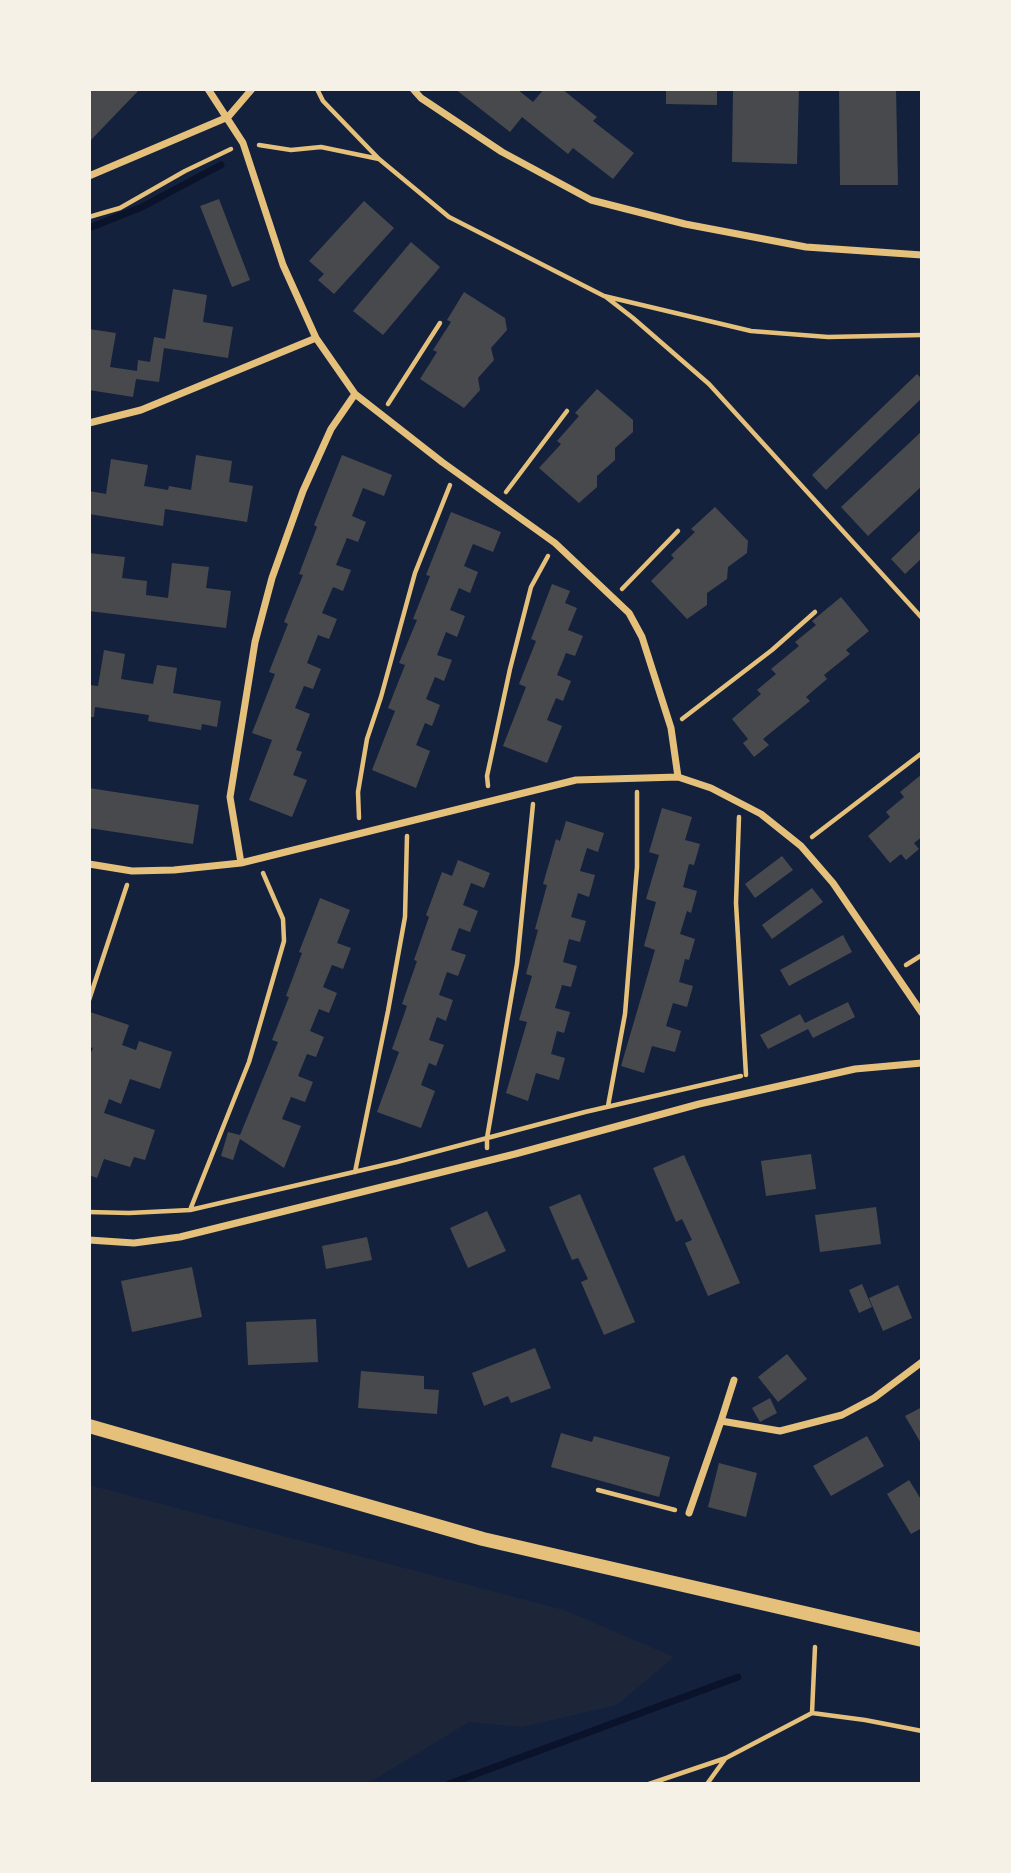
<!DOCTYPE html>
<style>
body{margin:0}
#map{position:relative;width:1011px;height:1873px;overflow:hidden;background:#14213d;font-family:"Nunito Sans",sans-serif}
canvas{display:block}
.frame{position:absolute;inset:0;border:91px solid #f6f1e7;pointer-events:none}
</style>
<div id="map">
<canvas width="1011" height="1873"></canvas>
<div class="frame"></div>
</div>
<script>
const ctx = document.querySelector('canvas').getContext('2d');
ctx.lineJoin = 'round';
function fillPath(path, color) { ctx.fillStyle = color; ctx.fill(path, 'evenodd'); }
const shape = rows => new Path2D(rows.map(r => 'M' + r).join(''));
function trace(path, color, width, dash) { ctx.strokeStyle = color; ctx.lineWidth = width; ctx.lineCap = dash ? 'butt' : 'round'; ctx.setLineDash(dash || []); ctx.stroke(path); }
const green = shape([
 [89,1485,564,1610,674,1657,617,1705,522,1727,469,1722,367,1784,89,1784]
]);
const stream = shape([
 [89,228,142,207,221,165],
 [449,1784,738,1677]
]);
const building = shape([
 [89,89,140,89,89,142],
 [455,89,517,89,533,102,544,89,562,89,597,117,593,121,634,153,613,179,573,148,568,154,522,117,510,132],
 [666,89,717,89,717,105,666,104],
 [733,89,799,89,797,164,732,162],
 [839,89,896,89,898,185,840,185],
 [219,199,250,280,232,287,200,206],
 [364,201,394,228,334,294,318,280,324,274,309,261],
 [411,242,440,267,383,335,353,311],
 [173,289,207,295,203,322,233,327,228,358,164,348,159,382,136,379,133,397,89,390,89,329,116,333,110,367,137,371,138,360,150,362,154,337,165,339],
 [464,292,505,318,507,330,491,348,494,360,478,378,480,390,464,408,420,379,437,352,433,350,451,322,447,320],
 [917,374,922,379,922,398,826,490,812,475],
 [597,389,633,420,633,432,615,448,615,460,597,476,597,487,579,503,539,468,561,444,557,441,579,416,575,413],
 [922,431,922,486,868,536,841,507],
 [196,455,232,461,229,482,253,486,247,522,165,509,163,526,89,514,89,491,106,494,111,459,148,465,144,486,168,490,169,486,191,490],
 [342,455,392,475,384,496,363,488,352,516,366,522,358,542,347,538,336,565,351,570,343,591,333,587,322,613,337,619,329,639,318,635,307,663,321,669,313,689,304,686,295,708,310,714,296,750,302,752,293,775,307,780,292,817,249,800,272,740,252,733,275,674,269,672,288,624,284,622,303,575,299,574,317,527,314,525],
 [715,507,748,541,747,553,728,567,727,579,707,593,707,605,687,619,651,581,674,558,671,555,695,532,691,529],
 [451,512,501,532,493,552,473,544,464,566,478,572,470,593,459,588,450,610,465,616,457,637,446,632,437,655,452,660,444,681,435,677,426,699,440,705,432,726,425,723,416,745,430,751,416,788,372,770,395,711,388,708,405,665,399,663,417,620,413,619,430,576,426,575],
 [922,529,922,558,905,574,891,559],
 [89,553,125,557,122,578,147,581,146,595,168,598,172,563,209,567,206,588,231,591,226,628,89,611],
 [552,584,570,591,565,603,577,608,568,630,583,636,575,656,566,653,557,675,571,681,563,701,556,698,547,720,562,726,547,763,503,746,526,687,519,684,536,641,531,639],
 [841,597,869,631,846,650,850,654,824,675,827,679,806,697,810,701,763,739,769,745,754,757,743,743,748,739,732,719,761,694,757,690,776,674,771,669,799,646,795,642,816,625,812,621],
 [104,650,125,654,121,679,153,684,157,665,177,668,173,693,221,701,217,727,202,724,201,730,148,721,149,715,95,707,94,717,89,717,89,685,98,686],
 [922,774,922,837,914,843,919,849,906,860,901,854,890,863,868,836,890,817,886,812,904,797,900,792],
 [89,788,199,805,193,844,89,828],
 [662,808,692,817,685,840,700,844,694,865,689,864,683,887,697,891,691,913,687,911,680,934,695,939,689,960,685,959,679,982,693,986,687,1007,673,1003,666,1026,681,1031,675,1052,652,1046,644,1073,621,1066,655,950,644,946,656,902,646,899,659,855,649,852],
 [566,821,604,833,598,852,587,848,580,871,595,875,589,897,578,893,571,917,586,921,580,942,569,939,563,962,577,966,571,987,562,985,555,1008,570,1012,564,1033,557,1031,551,1054,565,1058,559,1080,536,1073,528,1101,506,1093,527,1022,519,1020,532,976,526,974,538,930,535,929,547,885,543,884,556,839,560,841],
 [782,856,793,870,755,898,745,884],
 [458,860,490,873,484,888,471,883,463,905,478,911,470,932,459,928,451,950,466,955,458,976,447,972,439,995,453,1000,446,1021,437,1017,429,1040,444,1045,436,1066,429,1063,421,1085,435,1091,421,1128,377,1112,399,1052,392,1049,407,1006,402,1004,417,961,414,960,429,917,426,915,442,872,452,876],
 [812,888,823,902,772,939,762,925],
 [320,898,350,910,337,943,351,948,343,969,332,965,323,987,337,993,329,1013,319,1009,310,1031,324,1037,316,1057,307,1054,298,1076,313,1082,305,1102,291,1097,282,1119,301,1126,284,1168,240,1139,233,1160,221,1156,228,1132,240,1135,278,1042,272,1040,289,997,286,996,302,953,299,952],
 [843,935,852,952,789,986,780,970],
 [848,1002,855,1017,813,1038,808,1029,768,1049,760,1035,800,1014,805,1023],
 [90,1012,129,1025,122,1045,136,1050,139,1041,172,1052,160,1089,130,1079,121,1104,109,1099,104,1113,155,1130,145,1160,134,1157,130,1167,104,1159,97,1178,89,1175,89,1057,93,1048,89,1047],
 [811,1154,816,1189,766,1196,761,1161],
 [684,1155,740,1283,708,1296,685,1243,692,1240,682,1219,676,1222,653,1168],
 [580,1194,635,1322,604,1335,581,1282,588,1279,578,1258,572,1260,549,1207],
 [876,1207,881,1244,820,1252,815,1215],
 [487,1211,506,1251,468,1268,450,1228],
 [367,1237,372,1260,326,1269,322,1246],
 [192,1267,202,1317,132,1332,121,1281],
 [862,1284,872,1307,859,1313,849,1290],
 [898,1285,912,1318,883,1331,869,1298],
 [316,1319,318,1362,248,1365,246,1322],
 [535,1348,551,1388,511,1403,508,1396,484,1406,472,1373],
 [787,1354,807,1379,778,1402,758,1377],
 [361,1371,424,1376,424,1389,439,1390,437,1414,358,1408],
 [770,1398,777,1413,760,1422,752,1408],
 [922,1407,922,1445,905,1416],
 [561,1433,592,1442,594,1436,670,1457,659,1497,551,1467],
 [867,1436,884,1466,831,1496,813,1466],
 [719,1463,757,1473,746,1517,708,1507],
 [909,1480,922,1501,922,1528,911,1534,887,1494]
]);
const path = shape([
 [317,89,323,101,379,159,449,217,604,296,751,331,828,337,922,335],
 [259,145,291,150,321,147,379,159],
 [89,217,120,208,185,171,231,149],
 [606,297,633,318,709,384,922,618],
 [388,404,440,323],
 [506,492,567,411],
 [622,589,678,531],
 [682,719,772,650,815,612],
 [488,786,487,776,510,669,531,587,548,556],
 [739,817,736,903,746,1075],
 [359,818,358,792,367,739,381,697,415,573,450,485],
 [812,837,922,753],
 [906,965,922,955],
 [89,1000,127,885],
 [608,1106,625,1014,637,867,637,792],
 [487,1148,487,1138,517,964,533,804],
 [355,1172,388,1011,405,917,407,836],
 [190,1210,249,1062,284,941,283,919,263,873],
 [89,1212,129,1213,190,1210,397,1162,585,1112,741,1076],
 [598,1490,675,1510],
 [812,1713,815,1647],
 [649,1784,726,1758,812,1713,865,1720,922,1731],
 [707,1784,725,1759]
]);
const minor = shape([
 [208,89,243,143,283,265,316,338,355,394,442,462,555,543,629,613,642,637,671,728,678,777],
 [413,89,421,98,502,152,591,200,685,224,806,247,922,255],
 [89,176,228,117,252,89],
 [89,423,141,410,316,338],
 [241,863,230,797,255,642,272,578,303,491,331,429,355,394],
 [89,864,132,871,174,870,241,863,576,780,678,777,711,788,761,814,801,846,833,883,922,1013],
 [89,1240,134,1243,180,1237,515,1154,699,1104,855,1069,922,1063],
 [734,1380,721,1421,780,1431,842,1415,874,1398,922,1362],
 [689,1513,721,1421]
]);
const secondary = shape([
 [89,1426,483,1539,922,1640]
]);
fillPath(green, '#1d2539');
trace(stream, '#0b132b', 7);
fillPath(building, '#48494c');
trace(path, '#e5c07b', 4.5);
trace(minor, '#e5c07b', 7);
trace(secondary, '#e5c07b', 14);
</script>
